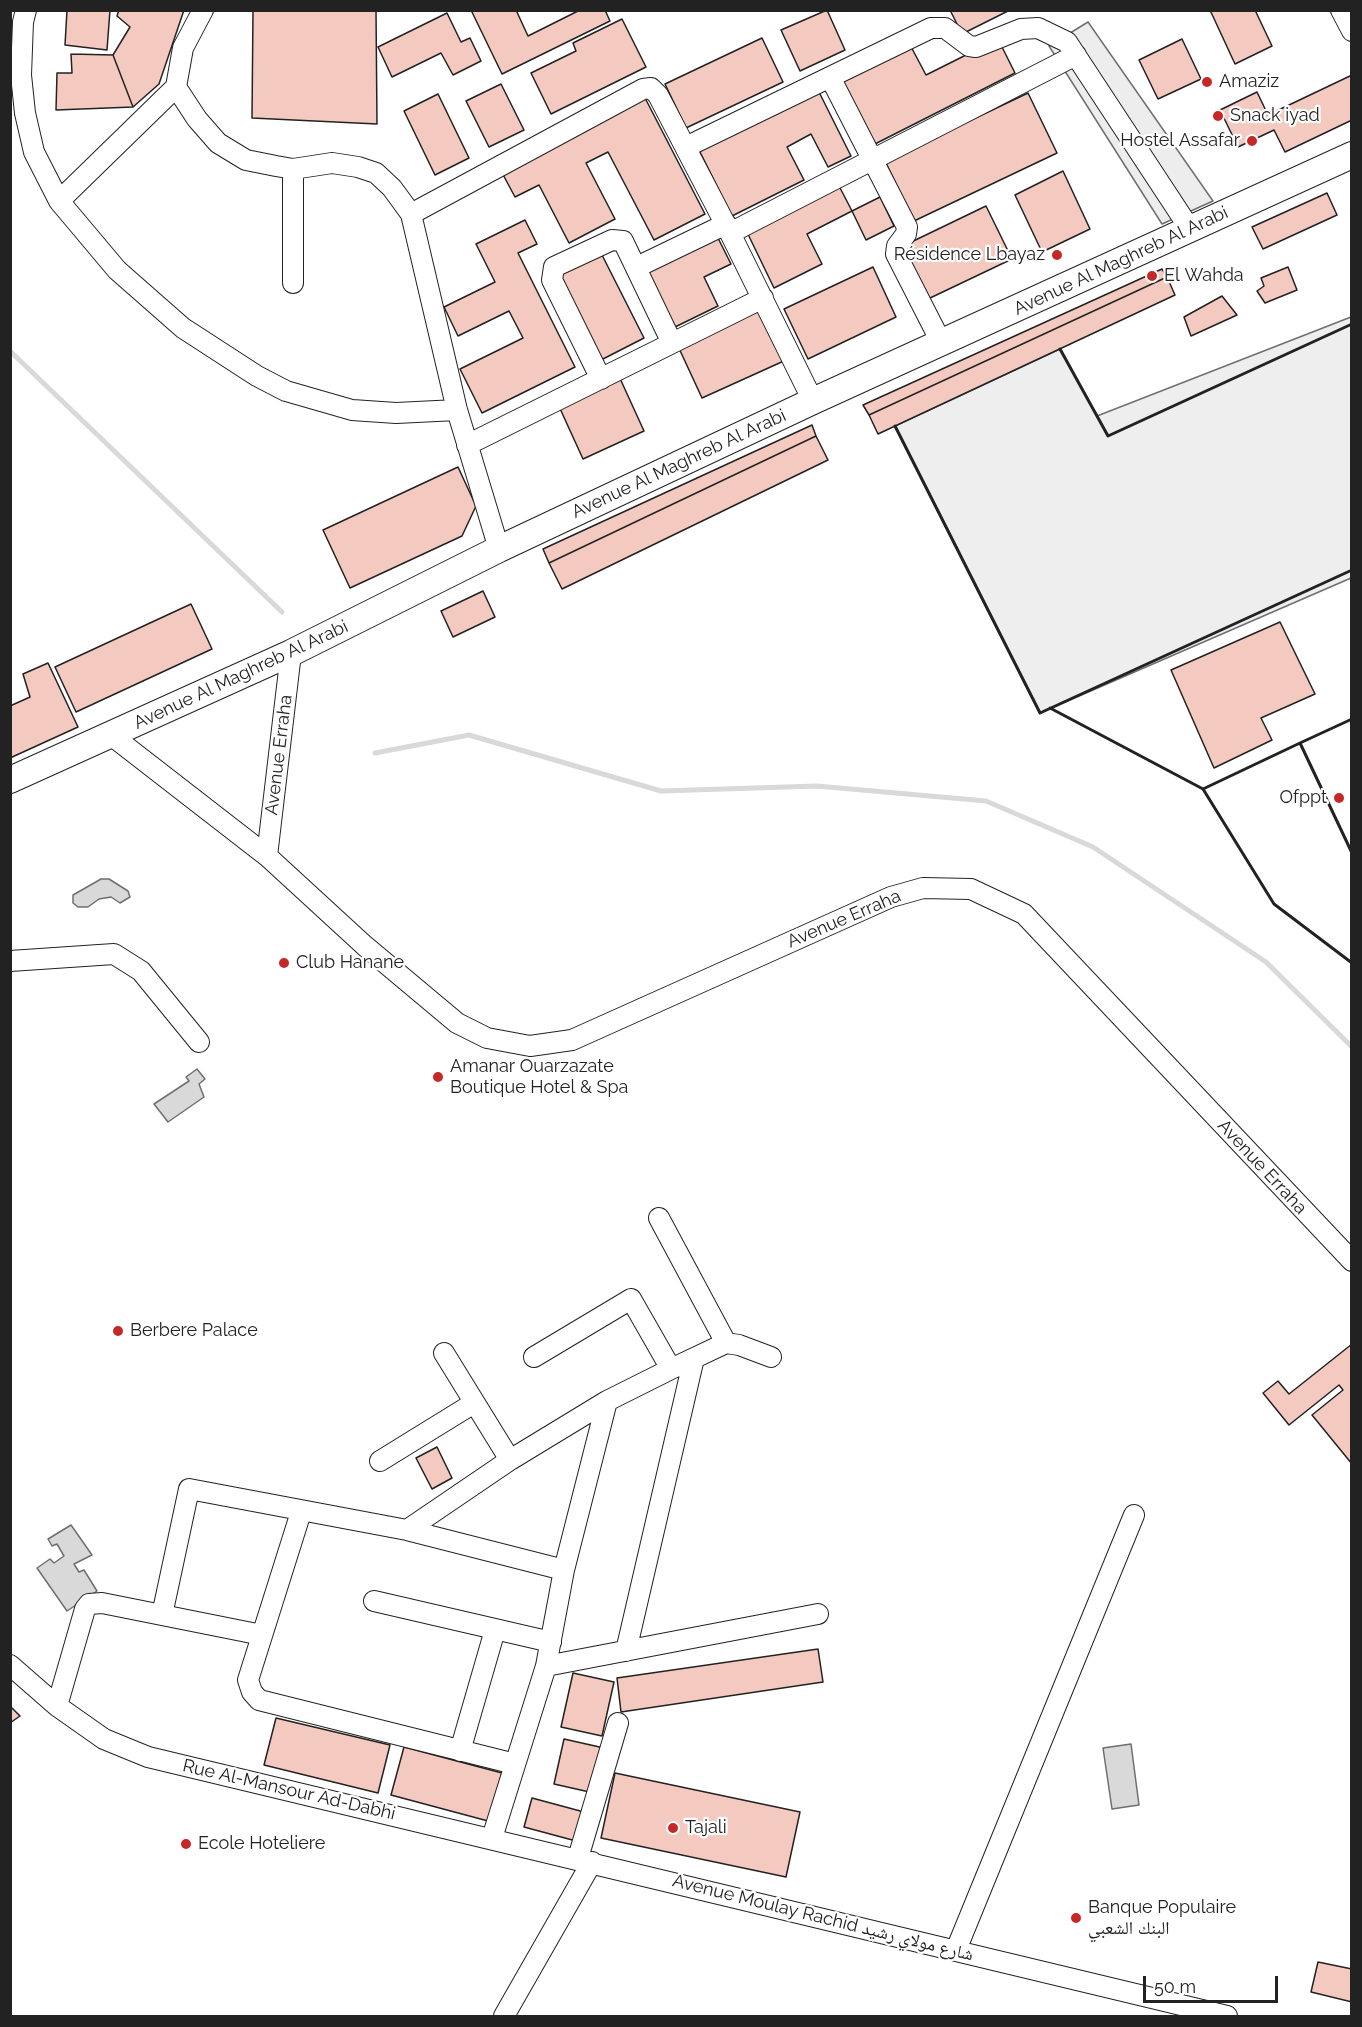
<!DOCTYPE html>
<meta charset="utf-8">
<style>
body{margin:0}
#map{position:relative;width:1362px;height:2027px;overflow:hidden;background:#fff;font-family:Raleway,sans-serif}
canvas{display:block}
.frame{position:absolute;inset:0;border:12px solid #222;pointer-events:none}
.scale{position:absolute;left:1143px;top:1976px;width:135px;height:27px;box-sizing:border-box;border:3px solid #222;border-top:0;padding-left:8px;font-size:18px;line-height:21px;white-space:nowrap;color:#222;-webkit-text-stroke:4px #fff;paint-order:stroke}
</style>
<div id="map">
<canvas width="1362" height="2027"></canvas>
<div class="frame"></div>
<div class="scale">50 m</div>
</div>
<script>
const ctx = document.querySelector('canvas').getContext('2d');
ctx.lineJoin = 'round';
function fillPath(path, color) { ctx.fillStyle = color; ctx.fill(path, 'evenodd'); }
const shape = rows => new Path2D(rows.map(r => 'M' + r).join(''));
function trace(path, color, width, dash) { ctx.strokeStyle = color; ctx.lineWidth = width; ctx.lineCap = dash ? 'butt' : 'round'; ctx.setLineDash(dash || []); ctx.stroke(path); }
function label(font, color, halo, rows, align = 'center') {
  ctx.font = font + ' Raleway,"Noto Naskh Arabic",sans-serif'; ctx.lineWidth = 4.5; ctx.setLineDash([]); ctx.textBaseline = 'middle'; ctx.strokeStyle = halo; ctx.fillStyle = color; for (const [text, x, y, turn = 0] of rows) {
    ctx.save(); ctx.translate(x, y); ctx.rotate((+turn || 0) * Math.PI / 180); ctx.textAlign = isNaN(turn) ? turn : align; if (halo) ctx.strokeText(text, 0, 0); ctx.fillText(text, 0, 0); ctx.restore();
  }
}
const green = shape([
 [1351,317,1351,578,1040,713,895,426,1060,349,1097,416,1351,317]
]);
const parking = shape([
 [1088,22,1213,201,1162,224,1049,46,1088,22]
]);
const water = shape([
 [101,879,109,879,128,891,130,897,120,903,111,897,99,899,88,907,78,907,73,903,73,895,101,879],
 [197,1069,205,1079,199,1084,204,1097,168,1122,154,1104,189,1081,186,1077,197,1069],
 [71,1525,92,1555,74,1564,79,1572,84,1570,97,1591,67,1611,37,1568,50,1559,54,1563,64,1556,57,1544,52,1546,48,1539,71,1525],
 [1131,1744,1139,1805,1112,1809,1103,1748,1131,1744]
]);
const stream = shape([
 [10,351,282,612],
 [375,753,469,735,661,791,817,786,986,801,1093,847,1266,962,1352,1047]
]);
const building = shape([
 [67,10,110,10,107,50,65,45,67,10],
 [119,10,184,10,159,84,133,107,113,55,130,27,117,16,119,10],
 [253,10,376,10,377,124,252,118,253,10],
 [471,10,516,10,528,36,580,10,605,10,610,21,502,74,471,10],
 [827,10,845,50,800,71,781,30,827,10],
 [950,10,1010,10,962,34,950,10],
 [1210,10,1255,10,1272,46,1235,64,1210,10],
 [447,13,461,42,470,38,481,61,453,75,441,53,392,77,378,47,447,13],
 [622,19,646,67,551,114,531,73,576,51,573,43,622,19],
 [762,38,783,82,686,128,665,84,762,38],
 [998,39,1015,73,871,146,836,76,908,41,926,75,998,39],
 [1182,39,1201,79,1158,99,1139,60,1182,39],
 [71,54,113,55,133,107,56,110,57,73,72,73,71,54],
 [1352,75,1352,120,1285,152,1274,130,1238,147,1220,110,1257,92,1268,115,1352,75],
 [501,84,524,130,489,147,466,101,501,84],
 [817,88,851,156,828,167,811,134,787,147,804,180,732,216,698,148,817,88],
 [1028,93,1057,153,914,221,885,161,1028,93],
 [438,94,469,158,435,175,404,111,438,94],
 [644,96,705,214,654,240,608,152,586,163,615,219,569,243,539,185,515,197,500,169,644,96],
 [1063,171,1090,229,1042,252,1015,195,1063,171],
 [837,182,852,211,880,197,894,226,866,240,852,211,807,234,822,264,774,288,745,228,837,182],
 [1327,193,1337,215,1263,249,1252,227,1327,193],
 [986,206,1012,259,928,299,903,246,986,206],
 [525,220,537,244,518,253,575,367,482,413,460,369,523,338,509,311,458,336,444,307,495,282,476,244,525,220],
 [718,238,731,264,704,277,718,306,675,327,648,272,718,238],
 [601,253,644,338,601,360,558,275,601,253],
 [873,267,896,317,808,359,784,309,873,267],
 [1288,267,1297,290,1265,303,1257,291,1264,286,1261,278,1288,267],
 [1162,269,1167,277,869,415,863,405,1162,269],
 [1167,277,1175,295,878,434,869,415,1167,277],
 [1222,296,1237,315,1191,336,1184,317,1222,296],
 [761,306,786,360,702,398,677,344,761,306],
 [618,374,644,431,583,459,557,402,618,374],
 [812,425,816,436,549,563,543,549,812,425],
 [816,436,828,460,562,589,549,563,816,436],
 [458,467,476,506,462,536,350,588,323,530,458,467],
 [483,591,495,617,453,637,441,611,483,591],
 [191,604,212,649,76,712,55,667,191,604],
 [1280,622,1315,694,1261,718,1272,740,1214,768,1171,670,1280,622],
 [48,663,78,727,10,758,10,706,30,697,23,674,48,663],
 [1352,1344,1352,1464,1312,1415,1343,1390,1339,1385,1289,1425,1263,1393,1278,1381,1289,1394,1352,1344],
 [437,1447,452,1478,432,1489,416,1458,437,1447],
 [818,1649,823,1682,621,1712,617,1678,818,1649],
 [573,1673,614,1682,602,1736,561,1727,573,1673],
 [10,1706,20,1716,10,1723,10,1706],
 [276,1718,390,1745,378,1793,264,1765,276,1718],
 [564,1739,604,1748,594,1793,554,1784,564,1739],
 [404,1747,502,1773,488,1821,391,1795,404,1747],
 [615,1773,800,1812,786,1877,601,1838,615,1773],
 [532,1798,584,1812,576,1841,524,1827,532,1798],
 [1318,1962,1352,1969,1352,2002,1311,1992,1318,1962]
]);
const minor = shape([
 [26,10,23,22,21,75,25,113,34,152,59,201,117,270,183,328,257,376,286,391,352,410,396,413,457,410],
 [203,10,183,48,176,87,197,119,218,143,246,160,276,166,293,169,332,163,358,167,376,173,392,188,411,214,457,410,499,549],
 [1341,10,1352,31],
 [830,77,907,227,906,234,897,246,896,254,942,344],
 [686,147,931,28,945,28,969,46,976,47,1021,29,1038,28,1067,42,1190,229],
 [59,201,176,87],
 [411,214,643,89,651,88,658,95,730,233,813,401],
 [730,233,1076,55],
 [637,267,726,224],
 [293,283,293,169],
 [601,379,552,280,554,267,612,240,623,241,672,343],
 [467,445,763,298],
 [111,735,267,856,365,946,457,1023,487,1038,530,1046,572,1040,891,897,923,888,971,889,1024,914,1352,1261],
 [267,856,291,653],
 [10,961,114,954,141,971,199,1042],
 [659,1218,726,1343],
 [444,1353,510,1460],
 [534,1357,631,1299,671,1369],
 [380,1461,474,1403],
 [301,1512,248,1680,252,1692,259,1700,515,1764],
 [407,1530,510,1460,607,1401,671,1369,726,1343,739,1345,771,1357],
 [374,1601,551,1642],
 [162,1615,189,1489,407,1530,564,1570],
 [626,1651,694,1358],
 [10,1665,57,1706,104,1739,148,1757,1227,2016],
 [546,1666,818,1614],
 [57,1706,85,1609,89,1604,102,1603,262,1635],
 [460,1751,495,1630],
 [492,1838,546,1666,564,1570,607,1401],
 [578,1858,618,1723],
 [956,1950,1134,1515],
 [504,2016,592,1862]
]);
const major = shape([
 [10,780,291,653,499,549,813,401,1352,155]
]);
const wall = shape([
 [1060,349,1108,436,1352,324],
 [895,426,1040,713,1352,570],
 [1050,708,1203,789],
 [1352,719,1300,743,1352,853],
 [1300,743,1203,789,1274,904,1352,963]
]);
const markers = [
 [1207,82,6,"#c62828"],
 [1218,116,6,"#c62828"],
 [1252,141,6,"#c62828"],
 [1057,255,6,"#c62828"],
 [1152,276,6,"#c62828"],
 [1339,798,6,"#c62828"],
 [284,963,6,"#c62828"],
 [438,1077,6,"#c62828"],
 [118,1331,6,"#c62828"],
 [673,1828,6,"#c62828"],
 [186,1844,6,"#c62828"],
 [1076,1918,6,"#c62828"]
];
const poiNames = [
 ["Amaziz",1219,82],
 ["Snack iyad",1230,116],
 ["Hostel Assafar",1240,141,"right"],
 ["Résidence Lbayaz",1045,255,"right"],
 ["El Wahda",1164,276],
 ["Ofppt",1327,798,"right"],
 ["Club Hanane",296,963],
 ["Amanar Ouarzazate",450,1067],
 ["Boutique Hotel & Spa",450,1088],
 ["Berbere Palace",130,1331],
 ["Tajali",685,1828],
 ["Ecole Hoteliere",198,1844],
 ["Banque Populaire",1088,1908],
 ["البنك الشعبي",1088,1929]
];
const streetNames = [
 ["Avenue Al Maghreb Al Arabi",1121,261,-25],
 ["Avenue Al Maghreb Al Arabi",679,464,-25],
 ["Avenue Al Maghreb Al Arabi",241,675,-25],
 ["Avenue Erraha",279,755,-83],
 ["Avenue Erraha",844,919,-23],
 ["Avenue Erraha",1262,1167,47],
 ["Rue Al-Mansour Ad-Dabhi",289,1790,13],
 ["Avenue Moulay Rachid شارع مولاي رشيد",823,1918,14]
];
fillPath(green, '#eee');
trace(green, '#6f6f6f', 1.5);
fillPath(parking, '#ededed');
trace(parking, '#6f6f6f', 1.5);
fillPath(water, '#d9d9d9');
trace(water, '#6f6f6f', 1.5);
trace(stream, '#d9d9d9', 5);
fillPath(building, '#f3c9c0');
trace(building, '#222', 1.5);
trace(minor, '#222', 22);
trace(major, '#222', 28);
trace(minor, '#fff', 20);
trace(major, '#fff', 26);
trace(wall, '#222', 3);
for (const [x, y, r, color] of markers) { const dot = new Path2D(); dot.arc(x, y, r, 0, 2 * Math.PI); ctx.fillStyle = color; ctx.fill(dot); trace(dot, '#fff', 2); }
label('18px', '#222', '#fff', poiNames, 'left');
label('18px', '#222', '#fff', streetNames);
</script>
